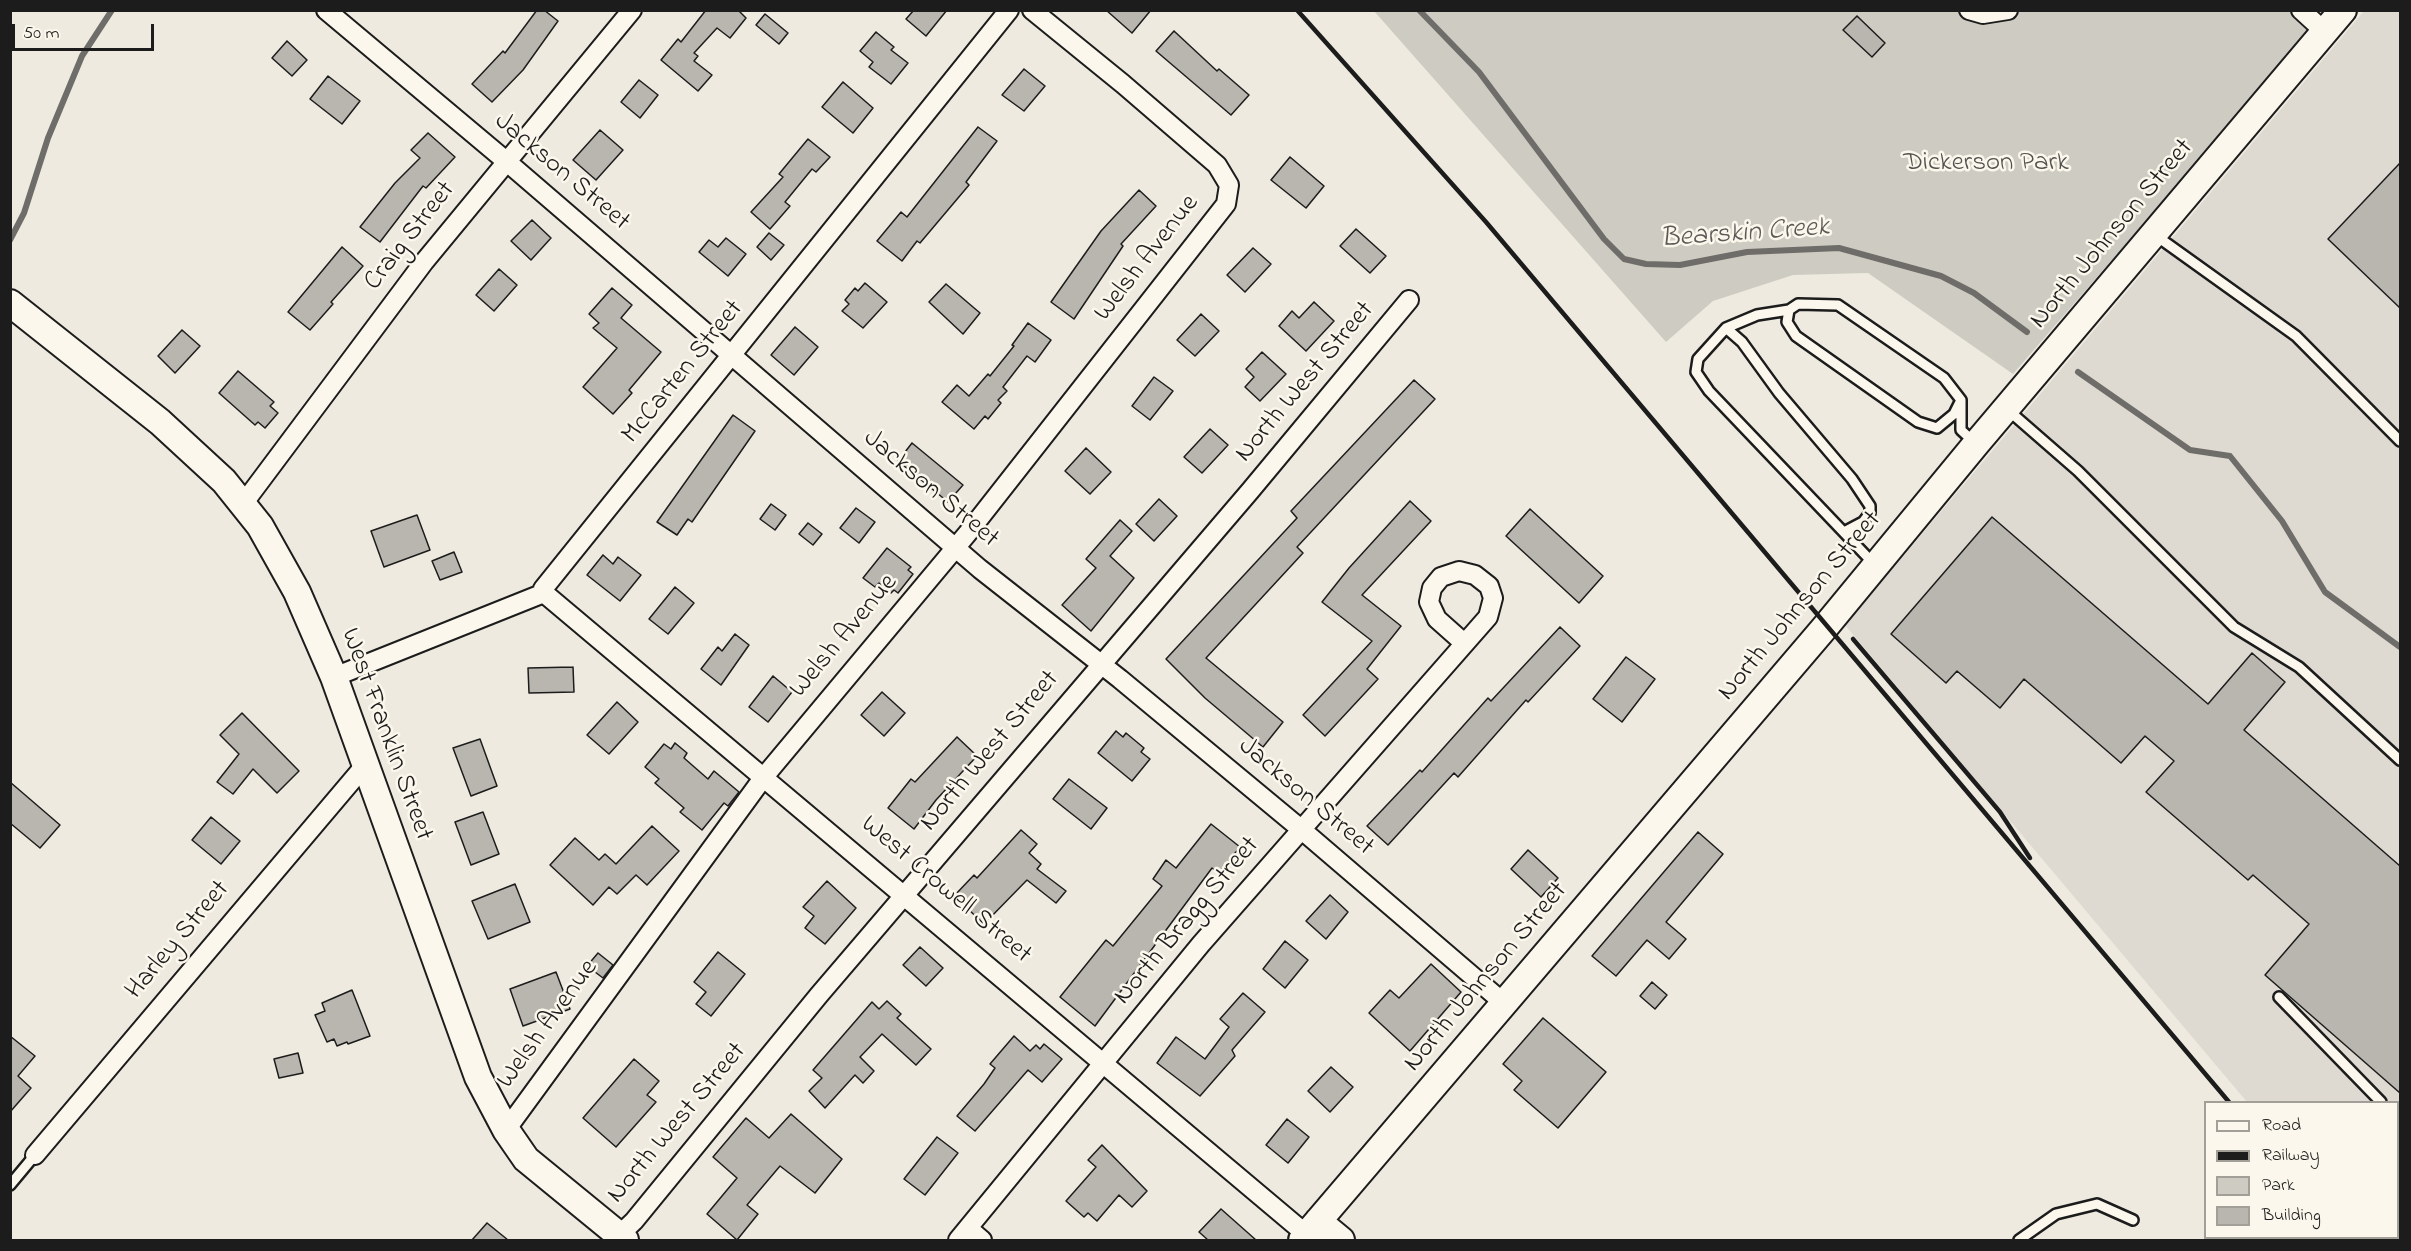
<!DOCTYPE html>
<style>
body{margin:0}
#map{position:relative;width:2411px;height:1251px;overflow:hidden;background:#eeeadf;font-family:"Indie Flower",sans-serif}
canvas{display:block}
.frame{position:absolute;inset:0;border:12px solid #1c1c1c;pointer-events:none}
.legend{position:absolute;left:2204px;top:1101px;width:195px;height:138px;box-sizing:border-box;background:#fbf7ec;border:2px solid #a29f99;margin:0;padding:8px 10px;list-style:none;font-size:18px;color:#1c1c1c}
.legend li{display:flex;align-items:center;gap:12px;height:30px}
.legend b{width:30px;border:2px solid #a29f99}
.scale{position:absolute;left:12px;top:24px;width:142px;height:27px;box-sizing:border-box;border:3px solid #1c1c1c;border-top:0;padding-left:8px;font-size:18px;line-height:21px;white-space:nowrap;color:#1c1c1c;-webkit-text-stroke:4px #fbf7ec;paint-order:stroke}
</style>
<div id="map">
<canvas width="2411" height="1251"></canvas>
<div class="frame"></div>
<ul class="legend">
<li><b style="height:8px;background:#fbf7ec"></b>Road</li>
<li><b style="height:8px;background:#1c1c1c"></b>Railway</li>
<li><b style="height:16px;background:#ceccc2"></b>Park</li>
<li><b style="height:16px;background:#b9b6af"></b>Building</li>
</ul>
<div class="scale">50 m</div>
</div>
<script>
const ctx = document.querySelector('canvas').getContext('2d');
ctx.lineJoin = 'round';
function fillPath(path, color) { ctx.fillStyle = color; ctx.fill(path, 'evenodd'); }
const shape = rows => new Path2D(rows.map(r => 'M' + r).join(''));
function trace(path, color, width, dash) { ctx.strokeStyle = color; ctx.lineWidth = width; ctx.lineCap = dash ? 'butt' : 'round'; ctx.setLineDash(dash || []); ctx.stroke(path); }
function label(font, color, halo, rows, align = 'center') {
  ctx.font = font + ' "Indie Flower",sans-serif'; ctx.lineWidth = 5; ctx.setLineDash([]); ctx.textBaseline = 'middle'; ctx.strokeStyle = halo; ctx.fillStyle = color; for (const [text, x, y, turn = 0] of rows) {
    ctx.save(); ctx.translate(x, y); ctx.rotate((+turn || 0) * Math.PI / 180); ctx.textAlign = isNaN(turn) ? turn : align; if (halo) ctx.strokeText(text, 0, 0); ctx.fillText(text, 0, 0); ctx.restore();
  }
}
const built = shape([
 [2364,11,2400,11,2400,1240,2362,1240,2360,1238,2398,1238,2398,1102,2247,1102,1845,625]
]);
const green = shape([
 [1374,11,2328,11,2013,374,1868,273,1793,275,1713,301,1666,342]
]);
const stream = shape([
 [1419,10,1479,72,1604,239,1624,259,1646,264,1680,265,1747,252,1839,248,1941,276,1974,293,2027,332],
 [10,240,24,213,48,138,82,56,112,10],
 [2078,372,2190,450,2230,456,2282,521,2325,592,2400,647],
 [2398,1169,2400,1175]
]);
const building = shape([
 [537,10,544,10,558,21,523,70,492,102,472,84,503,51,505,53,537,10],
 [706,10,738,10,746,18,730,38,717,28,694,53,698,56,694,61,712,75,698,91,661,60,678,39,681,42,706,10],
 [914,10,947,10,926,36,906,19,914,10],
 [1106,10,1151,10,1132,33,1106,10],
 [765,14,788,33,779,44,756,25,765,14],
 [1857,16,1885,43,1872,57,1843,30,1857,16],
 [1174,31,1217,71,1219,69,1249,95,1231,115,1156,51,1174,31],
 [876,32,894,47,891,50,908,63,891,84,869,67,873,62,860,51,876,32],
 [287,41,307,60,292,76,272,58,287,41],
 [1024,69,1045,86,1024,111,1002,95,1024,69],
 [328,76,360,101,342,124,310,99,328,76],
 [639,80,658,95,640,118,621,102,639,80],
 [843,82,873,108,853,133,822,107,843,82],
 [978,127,997,141,966,182,969,185,920,243,917,241,902,261,877,241,901,212,907,217,978,127],
 [600,130,623,150,596,180,573,160,600,130],
 [428,133,455,157,426,188,423,186,380,242,360,227,395,183,420,158,411,150,428,133],
 [808,139,830,157,816,172,812,169,785,202,790,206,770,229,751,212,783,177,779,174,808,139],
 [1290,157,1324,186,1306,208,1271,180,1290,157],
 [2400,163,2400,308,2328,239,2400,163],
 [1139,190,1156,206,1121,244,1123,246,1074,319,1051,302,1101,231,1139,190],
 [532,220,551,238,531,260,511,241,532,220],
 [1356,229,1386,256,1370,273,1340,246,1356,229],
 [769,233,784,245,771,260,757,247,769,233],
 [726,238,746,254,728,276,699,252,709,240,718,247,726,238],
 [342,247,363,266,331,302,333,304,310,330,288,312,342,247],
 [1253,248,1271,264,1245,292,1227,275,1253,248],
 [499,269,517,285,494,311,476,295,499,269],
 [865,283,887,302,863,328,842,311,849,304,845,300,855,288,858,291,865,283],
 [946,284,980,313,963,334,929,302,946,284],
 [612,288,632,305,621,318,661,352,629,390,632,393,613,414,583,387,617,348,593,328,599,323,589,314,612,288],
 [1314,302,1334,321,1306,351,1279,326,1292,311,1299,318,1314,302],
 [1201,314,1219,331,1195,356,1177,340,1201,314],
 [1028,323,1051,340,1035,362,1027,356,1003,387,1007,391,998,400,1001,403,988,419,985,416,974,429,942,402,957,385,969,396,988,374,990,376,1014,346,1012,345,1028,323],
 [795,327,818,347,794,375,771,355,795,327],
 [182,330,200,346,175,373,158,356,182,330],
 [1262,352,1286,374,1260,401,1245,387,1254,377,1246,369,1262,352],
 [238,371,274,402,270,406,278,413,265,428,258,422,255,425,219,393,238,371],
 [1154,377,1173,391,1150,420,1132,406,1154,377],
 [1414,380,1435,399,1297,547,1303,553,1206,658,1283,722,1263,747,1205,698,1166,659,1297,518,1291,511,1414,380],
 [733,415,755,431,692,522,688,519,677,535,657,522,733,415],
 [1210,429,1228,445,1202,473,1184,457,1210,429],
 [912,443,963,485,948,502,898,461,912,443],
 [1086,448,1111,472,1090,494,1065,471,1086,448],
 [1159,499,1177,516,1154,541,1136,524,1159,499],
 [1410,501,1431,521,1362,595,1401,626,1367,669,1378,679,1325,736,1303,715,1372,641,1322,602,1349,568,1410,501],
 [771,504,786,515,775,530,760,519,771,504],
 [856,508,875,522,859,543,840,528,856,508],
 [1530,509,1603,576,1579,603,1506,536,1530,509],
 [417,515,430,550,384,567,371,531,417,515],
 [1992,517,2208,704,2252,653,2285,682,2244,730,2400,866,2400,1093,2265,975,2309,924,2253,875,2248,880,2146,792,2174,761,2145,736,2121,763,2024,679,2000,708,1957,671,1946,683,1891,634,1992,517],
 [1120,520,1132,531,1110,556,1134,578,1091,631,1062,605,1096,568,1086,559,1120,520],
 [808,523,822,534,813,545,799,534,808,523],
 [887,548,911,567,908,570,913,574,898,593,894,590,891,593,879,583,875,587,863,578,887,548],
 [454,552,462,572,440,580,432,561,454,552],
 [603,555,613,564,618,557,641,575,620,601,587,575,603,555],
 [675,587,694,603,668,634,649,619,675,587],
 [1560,627,1580,646,1528,702,1526,700,1458,777,1454,773,1388,845,1367,826,1420,770,1422,772,1488,698,1491,701,1560,627],
 [735,634,749,645,721,685,701,669,718,647,722,651,735,634],
 [1626,657,1655,679,1622,722,1593,699,1626,657],
 [573,667,574,692,529,693,528,668,573,667],
 [773,676,792,692,768,722,749,707,773,676],
 [882,692,905,713,884,736,861,715,882,692],
 [617,702,638,722,609,754,587,735,617,702],
 [242,713,299,771,277,793,253,769,233,794,217,782,239,754,220,735,242,713],
 [1116,731,1123,737,1126,733,1144,748,1141,752,1150,759,1132,781,1098,753,1116,731],
 [957,737,977,756,936,800,914,829,888,808,911,779,915,782,957,737],
 [480,739,497,786,471,796,453,748,480,739],
 [675,743,687,753,684,758,708,779,714,771,739,792,728,806,724,803,702,830,680,812,684,808,655,783,659,779,645,767,664,744,671,749,675,743],
 [1069,779,1107,808,1091,829,1053,799,1069,779],
 [10,782,60,825,40,848,10,823,10,782],
 [483,812,499,854,471,865,455,822,483,812],
 [211,817,240,841,221,864,192,840,211,817],
 [1211,824,1240,847,1219,873,1212,868,1095,1026,1060,997,1106,940,1113,946,1162,886,1153,879,1166,860,1176,868,1211,824],
 [652,826,679,851,647,885,636,875,617,894,609,887,593,905,550,865,575,838,599,860,605,854,616,864,652,826],
 [1021,830,1037,844,1029,853,1041,864,1037,869,1066,891,1056,903,1027,880,984,924,954,896,974,875,977,878,1021,830],
 [1698,832,1723,854,1666,922,1686,939,1669,959,1647,940,1616,976,1592,956,1698,832],
 [1528,850,1558,878,1541,897,1511,869,1528,850],
 [827,881,856,908,825,944,805,928,814,916,803,907,827,881],
 [515,884,530,922,488,939,472,901,515,884],
 [1330,895,1348,912,1326,939,1306,921,1330,895],
 [1285,941,1308,960,1285,988,1263,969,1285,941],
 [920,947,943,968,926,986,903,965,920,947],
 [718,952,745,974,711,1016,696,1004,706,992,694,982,718,952],
 [598,953,613,965,603,978,587,966,598,953],
 [1431,964,1461,992,1410,1051,1369,1013,1390,990,1399,998,1431,964],
 [556,972,570,1009,523,1026,510,989,556,972],
 [1652,982,1667,995,1655,1009,1640,996,1652,982],
 [352,990,370,1036,348,1044,347,1042,337,1046,334,1039,327,1042,315,1015,325,1011,322,1003,352,990],
 [1243,993,1265,1012,1232,1050,1235,1056,1200,1096,1157,1063,1176,1037,1205,1059,1229,1027,1220,1019,1243,993],
 [887,1001,901,1014,897,1018,931,1049,916,1065,882,1034,860,1057,874,1071,863,1083,855,1075,825,1108,809,1091,822,1078,813,1070,872,1002,879,1009,887,1001],
 [1543,1018,1606,1072,1558,1128,1514,1090,1522,1081,1503,1064,1543,1018],
 [10,1036,35,1056,18,1076,31,1088,10,1112,10,1036],
 [1014,1036,1030,1051,1036,1045,1040,1049,1044,1044,1062,1059,1042,1082,1028,1070,975,1131,957,1116,984,1084,995,1068,990,1064,1014,1036],
 [298,1053,303,1073,279,1078,274,1059,298,1053],
 [634,1059,659,1081,647,1095,656,1102,616,1147,583,1118,634,1059],
 [1331,1067,1353,1087,1330,1112,1308,1091,1331,1067],
 [791,1114,842,1159,815,1193,780,1166,747,1205,758,1214,737,1240,707,1214,737,1178,713,1157,746,1118,769,1138,791,1114],
 [1287,1119,1309,1137,1288,1163,1266,1145,1287,1119],
 [937,1137,958,1153,925,1195,904,1179,937,1137],
 [1102,1145,1147,1191,1132,1207,1119,1195,1097,1221,1088,1213,1084,1217,1066,1201,1096,1167,1088,1160,1102,1145],
 [1221,1209,1256,1240,1208,1240,1199,1232,1221,1209],
 [487,1223,508,1240,472,1240,487,1223]
]);
const lane = shape([
 [2155,235,2296,336,2400,441],
 [1789,310,1757,315,1726,328,1698,359,1696,372,1709,391,1875,565],
 [1726,328,1742,342,1779,393,1852,479,1870,506,1870,513,1863,522,1844,532],
 [1961,400,1954,414,1937,428,1918,422,1796,336,1787,322,1789,310,1798,304,1838,305,1944,378,1961,400,1961,430,1974,442],
 [2008,410,2078,471,2234,627,2299,667,2400,760],
 [2279,997,2381,1102],
 [2398,1119,2400,1122],
 [10,1185,35,1155],
 [2019,1240,2056,1214,2097,1204,2133,1220]
]);
const street = shape([
 [326,10,506,161,980,569,1120,679,1302,830,1505,1004],
 [1969,10,1983,14,2008,10],
 [2301,10,2325,32],
 [243,504,424,262,632,10],
 [544,593,1307,1235],
 [334,677,544,593,543,589,1009,10],
 [506,1130,763,778,967,534,1226,204,1229,185,1217,165,1123,84,1032,10],
 [35,1155,366,764],
 [968,1228,982,1240],
 [614,1240,634,1221,819,995,1250,491,1409,300],
 [958,1240,1201,944,1488,617,1493,598,1489,586,1475,575,1459,571,1441,577,1432,588,1429,602,1437,619,1464,643]
]);
const secondary = shape([
 [10,303,160,422,224,481,260,526,297,592,334,677,478,1077,506,1130,526,1159,625,1240],
 [1318,1221,1341,1240],
 [1302,1240,1826,626,1976,444,2343,10]
]);
const rail = shape([
 [1297,10,1486,222,2229,1102],
 [1853,639,2000,812,2030,858],
 [2344,1238,2347,1240]
]);
const parkNames = [
 ["Dickerson Park",1986,165]
];
const streetNames = [
 ["Jackson Street",561,173,40],
 ["North Johnson Street",2113,235,-50],
 ["Craig Street",411,237,-52],
 ["Welsh Avenue",1148,259,-52],
 ["McCarten Street",684,373,-51],
 ["North West Street",1306,383,-50],
 ["Jackson Street",930,490,40],
 ["North Johnson Street",1801,607,-50],
 ["Welsh Avenue",845,637,-50],
 ["West Franklin Street",385,735,70],
 ["North West Street",991,752,-50],
 ["Jackson Street",1305,798,40],
 ["West Crowell Street",945,891,40],
 ["North Bragg Street",1188,922,-50],
 ["Harley Street",179,941,-50],
 ["North Johnson Street",1487,978,-50],
 ["Welsh Avenue",549,1025,-54],
 ["North West Street",678,1124,-50]
];
const waterNames = [
 ["Bearskin Creek",1745,235,-4]
];
fillPath(built, '#dedad1');
fillPath(green, '#ceccc2');
trace(stream, '#6f6d69', 6);
fillPath(building, '#b9b6af');
trace(building, '#1c1c1c', 1.5);
trace(lane, '#1c1c1c', 14);
trace(street, '#1c1c1c', 22);
trace(secondary, '#1c1c1c', 30);
trace(lane, '#fbf7ec', 9);
trace(street, '#fbf7ec', 18);
trace(secondary, '#fbf7ec', 26);
trace(rail, '#1c1c1c', 4.5);
label('27px', '#51514e', '#fbf7ec', parkNames);
label('27px', '#1c1c1c', '#fbf7ec', streetNames);
label('italic 28px', '#5a5956', '#fbf7ec', waterNames);
</script>
